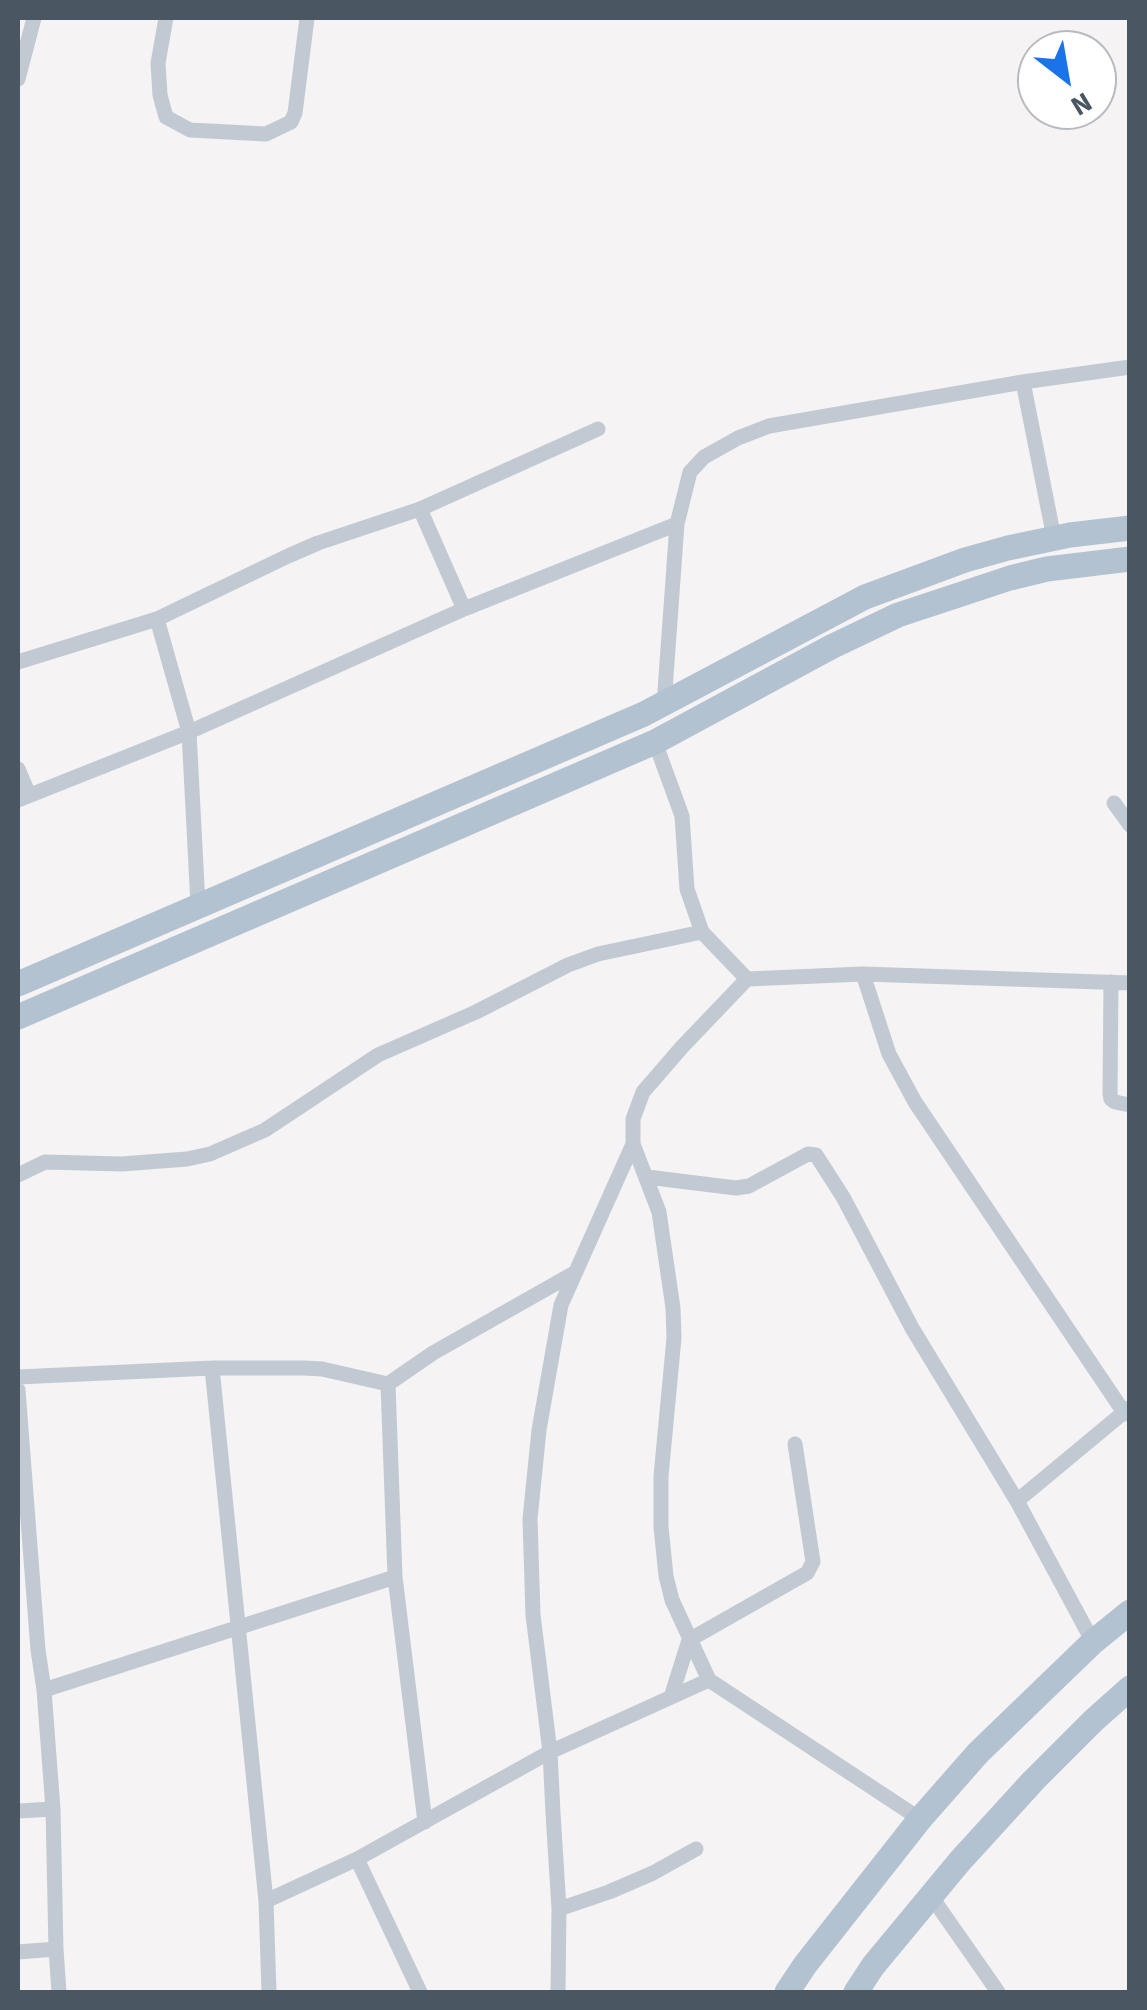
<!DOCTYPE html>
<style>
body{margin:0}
#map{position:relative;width:1147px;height:2010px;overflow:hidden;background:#f5f3f3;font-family:"Source Sans 3",sans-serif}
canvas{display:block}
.frame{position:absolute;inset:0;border:20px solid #4a5661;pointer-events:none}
.north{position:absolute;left:1017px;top:30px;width:100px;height:100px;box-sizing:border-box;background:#fff;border:2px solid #b7bbc0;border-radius:50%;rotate:149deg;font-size:28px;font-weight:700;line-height:40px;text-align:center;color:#4a5661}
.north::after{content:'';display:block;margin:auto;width:35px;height:45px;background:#1a73e8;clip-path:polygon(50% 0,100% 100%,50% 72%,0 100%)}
</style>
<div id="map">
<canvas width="1147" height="2010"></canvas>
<div class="frame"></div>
<div class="north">N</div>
</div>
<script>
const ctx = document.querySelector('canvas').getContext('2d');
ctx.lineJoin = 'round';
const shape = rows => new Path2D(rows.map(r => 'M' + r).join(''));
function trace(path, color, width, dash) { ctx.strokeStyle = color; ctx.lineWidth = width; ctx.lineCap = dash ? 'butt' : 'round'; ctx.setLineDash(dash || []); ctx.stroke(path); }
const minor = shape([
 [166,18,158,63,160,95,166,117,190,130,266,134,291,122,295,113,307,18],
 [18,79,34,18],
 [1023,382,1054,538],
 [420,509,464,609],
 [157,619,189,732,198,905],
 [18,662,157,619,288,556,318,543,420,509,598,429],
 [664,704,677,524,690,472,704,457,738,438,769,426,1023,382,1130,367],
 [655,742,682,816,687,889,702,932,747,979],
 [18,769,29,795],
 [18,800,189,732,464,609,677,524],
 [1114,803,1130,825],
 [863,974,889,1054,915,1102,1125,1414],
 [1111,982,1110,1094,1111,1099,1115,1102,1130,1105],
 [18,1175,45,1162,122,1164,187,1159,210,1154,265,1130,378,1055,476,1012,568,965,598,954,702,932],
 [647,1177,736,1188,749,1186,808,1154,816,1155,843,1197,912,1328,1017,1501,1093,1642],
 [212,1368,266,1901,269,1992],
 [18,1377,212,1368,305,1368,322,1369,388,1384,433,1353,576,1272],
 [388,1384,395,1577,425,1822],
 [18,1390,38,1650,44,1690,53,1809,56,1949,59,1992],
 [1017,1501,1129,1408],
 [44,1690,395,1577],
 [671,1697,689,1640,807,1573,813,1562,795,1444],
 [18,1811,53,1809],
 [920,1819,709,1680,672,1600,666,1576,661,1527,661,1476,674,1338,673,1308,659,1212,633,1144,633,1119,643,1092,682,1047,747,979,863,974,1130,983],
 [357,1859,420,1992],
 [931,1896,998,1992],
 [266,1901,357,1859,550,1752,709,1680],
 [559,1909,609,1892,653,1873,696,1849],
 [18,1952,56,1949],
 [558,1992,559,1909,553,1813,550,1752,533,1615,530,1519,539,1430,561,1305,633,1144]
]);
const primary = shape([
 [18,984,644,714,865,597,965,560,1008,548,1070,535,1130,528],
 [18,1017,655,742,831,647,898,615,1010,578,1047,569,1130,559],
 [787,1992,805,1965,920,1819,978,1753,1093,1642,1130,1612],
 [856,1992,873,1966,960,1861,1033,1781,1093,1721,1130,1688]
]);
trace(minor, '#c1cad2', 15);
trace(primary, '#b3c2d1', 25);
</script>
